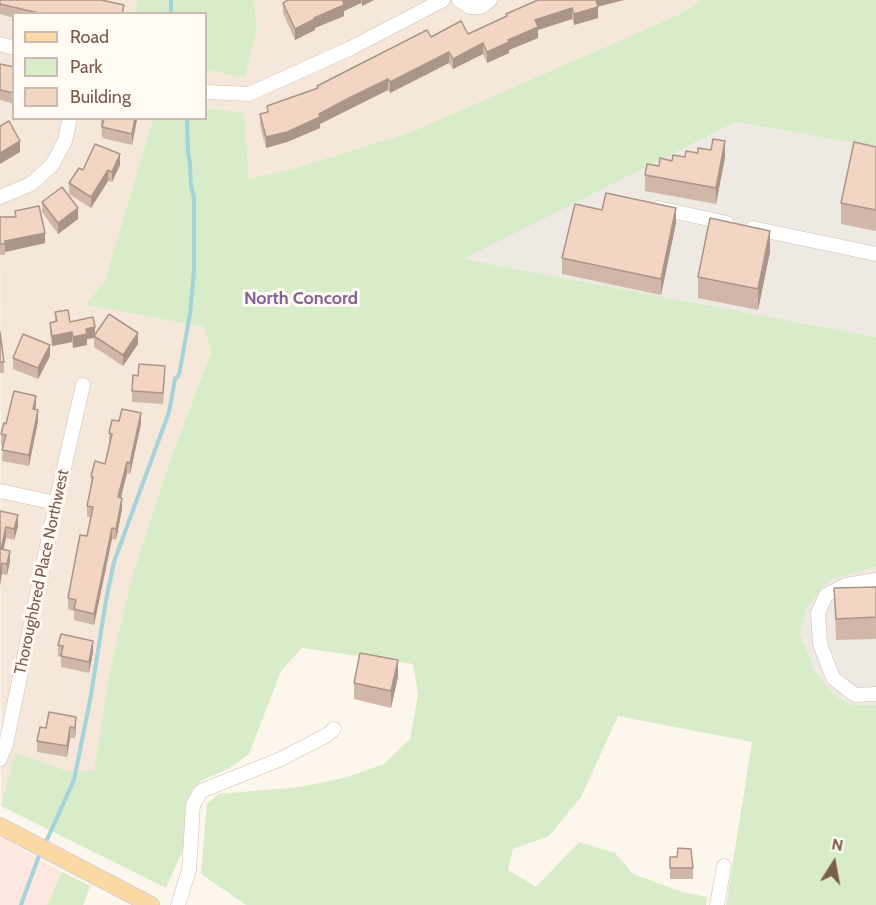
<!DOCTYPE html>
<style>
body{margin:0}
#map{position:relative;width:876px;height:905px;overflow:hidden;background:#fdf6ec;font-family:Cabin,sans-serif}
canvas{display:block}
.legend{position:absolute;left:12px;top:12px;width:195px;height:108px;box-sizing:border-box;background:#fffaf3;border:2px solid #cabbb1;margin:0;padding:8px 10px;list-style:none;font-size:18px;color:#7a5c4d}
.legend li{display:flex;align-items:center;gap:12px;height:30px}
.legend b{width:30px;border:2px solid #cabbb1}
.north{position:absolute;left:804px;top:833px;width:60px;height:60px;-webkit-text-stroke:4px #fffaf3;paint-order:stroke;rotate:11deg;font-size:16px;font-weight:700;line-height:24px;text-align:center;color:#7a5c4d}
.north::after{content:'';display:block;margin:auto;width:21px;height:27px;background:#7a5c4d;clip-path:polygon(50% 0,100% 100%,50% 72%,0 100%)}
</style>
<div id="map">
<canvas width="876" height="905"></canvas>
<ul class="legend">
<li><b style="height:8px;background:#fbd9a5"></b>Road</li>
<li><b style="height:16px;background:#d8ecc9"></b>Park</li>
<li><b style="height:16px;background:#f3d5c3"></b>Building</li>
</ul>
<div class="north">N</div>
</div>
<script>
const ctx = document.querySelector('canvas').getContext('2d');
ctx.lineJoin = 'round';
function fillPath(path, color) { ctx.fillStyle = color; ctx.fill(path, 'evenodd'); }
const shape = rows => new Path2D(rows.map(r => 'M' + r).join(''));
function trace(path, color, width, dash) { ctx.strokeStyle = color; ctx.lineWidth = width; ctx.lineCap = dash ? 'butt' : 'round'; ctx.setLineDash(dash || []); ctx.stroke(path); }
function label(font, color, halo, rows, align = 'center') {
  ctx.font = font + ' Cabin,sans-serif'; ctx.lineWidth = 6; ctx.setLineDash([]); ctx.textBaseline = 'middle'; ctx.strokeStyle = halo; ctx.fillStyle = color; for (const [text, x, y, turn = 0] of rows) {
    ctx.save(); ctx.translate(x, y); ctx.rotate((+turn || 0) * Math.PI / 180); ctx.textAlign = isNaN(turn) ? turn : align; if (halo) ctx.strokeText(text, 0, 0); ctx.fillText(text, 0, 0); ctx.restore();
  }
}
const residential = shape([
 [0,0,135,0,137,3,135,13,14,14,14,118,153,119,105,280,86,305,205,327,211,351,169,463,130,584,110,670,94,770,67,771,16,754,1,806],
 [254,0,702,0,680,14,411,132,292,169,249,180,244,113,206,108,206,70,245,78,257,30]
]);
const commercial = shape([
 [0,837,62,872,47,905,0,905]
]);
const industrial = shape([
 [736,122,876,147,876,337,462,259],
 [876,567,876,705,852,705,835,696,815,671,800,634,807,608,829,580]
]);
const green = shape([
 [135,0,254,0,257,30,245,78,206,70,206,14,135,13,137,3],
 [702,0,876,0,876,147,736,122,463,259,876,337,876,567,829,580,807,608,800,634,815,671,835,696,852,705,876,705,876,905,726,905,752,742,618,716,581,797,549,836,513,849,508,870,536,887,579,842,615,853,633,874,685,893,707,897,706,905,246,905,201,874,207,804,218,794,300,787,348,777,384,764,410,739,418,694,413,664,302,648,281,671,249,754,228,769,202,780,192,790,184,847,166,888,1,806,15,753,67,771,94,770,110,670,130,584,169,463,211,352,204,327,86,305,105,280,153,119,206,118,206,108,244,113,249,179,292,169,411,132,680,14],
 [62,872,90,886,83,905,47,905]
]);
const stream = shape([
 [171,0,171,14],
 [45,844,74,780,91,695,106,600,114,562,169,412,175,379,179,375,190,314,194,271,194,197,191,187,190,163,188,152,187,118],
 [21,905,40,853]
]);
const minor = shape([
 [459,0,470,7,481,7,490,0],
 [0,44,14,48],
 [206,92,249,94,351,48,443,0],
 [0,197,31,184,52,165,65,141,70,118],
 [658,208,727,223],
 [752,228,876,254],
 [0,491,56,503],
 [876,580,846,585,826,595,818,613,820,644,833,678,855,695,876,694],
 [0,759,6,744,56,503,83,385],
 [178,905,189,870,193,805,201,791,281,759,327,735,334,729],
 [717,905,724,866]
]);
const major = shape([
 [0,826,151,905]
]);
const wall = shape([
 [0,0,124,14,14,14,14,18,0,14],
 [288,0,374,0,362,6,361,3,344,11,344,16,315,28,315,30,295,40,283,13,283,3],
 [535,0,624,0,598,7,598,18,574,25,572,19,538,30,538,38,509,50,509,53,487,63,483,54,453,69,449,63,390,93,388,90,349,109,320,124,320,128,287,142,266,148,260,125,260,114,267,112,267,106,317,88,317,86,431,37,468,34,506,16,506,14,535,2],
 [0,64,14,67,14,104,0,100],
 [101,118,137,118,132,145,102,138],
 [876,147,876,231,841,224,841,203],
 [698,153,725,157,716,204,645,191,645,175,659,166,672,161],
 [120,165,112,182,108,181,91,208,69,194,69,183,83,170],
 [42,202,78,219,58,234,42,212],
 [602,210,676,223,661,295,562,274,562,258],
 [15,211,45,243,5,252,5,255,0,255,0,217,15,217],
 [770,252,758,310,698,298,698,277],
 [55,312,70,322,95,334,138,344,123,366,94,347,94,338,87,339,87,345,73,348,72,342,52,346,50,333,50,323,55,321],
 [0,332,4,362,4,373,0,373],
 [50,356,38,379,13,369,13,358],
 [165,377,163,404,132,402,132,391],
 [36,406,35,409,38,421,29,466,2,461,3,446,1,445,1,434,6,424],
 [141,424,130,474,127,473,121,498,122,509,116,540,112,539,94,625,74,620,74,611,68,609,68,598,87,536,91,517,87,517,87,506,91,485,91,476,105,464,109,444,109,433],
 [0,511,18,526,14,540,6,538,4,549,10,561,7,575,2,574],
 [876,587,876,639,836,640,834,588],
 [58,645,93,652,89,673,61,667,61,657,58,656],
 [398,677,391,708,354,699,354,683],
 [49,712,76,728,75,738,70,738,67,757,37,752,37,741,46,728],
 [670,857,693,868,693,879,670,879]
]);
const shadedWall = shape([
 [345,0,361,0,361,3,344,11,344,16,315,28,315,30,295,40,295,29],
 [362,0,374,0,362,6],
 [595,0,624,0,595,7],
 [598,7,598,18,574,25,574,14],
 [572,8,572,19,538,30,538,38,509,50,509,53,487,63,487,52,508,40,535,20],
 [483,43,483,54,453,69,453,59],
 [449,52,449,63,390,93,390,82],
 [388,79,388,90,320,124,320,128,287,142,266,148,266,137,319,114],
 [135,118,137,118,137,120,132,145,132,134],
 [20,141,20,152,0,164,0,153],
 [725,141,725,157,716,204,716,188],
 [120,154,120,165,112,182,112,172],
 [108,170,108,181,91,208,91,197],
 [78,208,78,219,58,234,58,223],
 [676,208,676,223,661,295,661,279],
 [770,231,770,252,758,310,758,289],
 [45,233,45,243,5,252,5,241],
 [95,327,95,337,94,336,94,338,87,339,87,345,73,348,73,337,86,329],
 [72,332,72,342,52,346,52,336],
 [138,333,138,344,123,366,123,355],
 [50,345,50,356,38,379,38,368],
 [36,396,36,406,33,420,33,409],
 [38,410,38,421,29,466,29,455],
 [141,413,141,424,130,474,130,463],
 [127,462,127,473,118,508,118,497],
 [122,498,122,509,116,540,116,529],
 [18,515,18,526,14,540,14,529],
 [6,527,6,538,1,560,1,549],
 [112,528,112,539,94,625,94,614],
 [10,551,10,561,7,575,7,564],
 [2,563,2,574,0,586,0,576],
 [93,641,93,652,89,673,89,662],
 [398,660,398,677,391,708,391,691],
 [76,717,76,728,75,738,75,728],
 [70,727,70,738,67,757,67,746]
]);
const building = shape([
 [0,0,101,0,124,5,122,14,43,14,0,4,0,0],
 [288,0,345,0,343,1,344,5,314,18,315,19,295,29,283,3,288,0],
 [538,0,596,0,598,7,574,14,572,8,535,20,538,27,508,40,509,42,487,52,483,43,453,59,449,52,390,82,388,79,349,98,319,114,320,117,287,132,266,137,260,114,268,112,267,106,318,88,317,86,427,30,431,37,461,21,468,34,507,16,506,14,538,0],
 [0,64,14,67,14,93,0,90,0,64],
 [104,118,135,118,132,134,102,127,104,118],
 [9,121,20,141,0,153,0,126,9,121],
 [713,139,725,141,716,188,645,175,647,164,659,166,660,158,672,161,673,155,685,157,686,151,698,153,698,148,711,150,713,139],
 [854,142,876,147,876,210,841,203,854,142],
 [95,144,120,154,112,172,108,170,91,197,69,183,79,168,83,170,95,144],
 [62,187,78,208,58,223,42,202,62,187],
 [606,193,676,208,661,279,562,258,575,204,602,210,606,193],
 [39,206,45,233,5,241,5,244,0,244,0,217,16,217,15,211,39,206],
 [710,218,770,231,758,289,698,277,710,218],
 [68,310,70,322,93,317,95,327,86,329,87,334,73,337,72,332,52,336,50,323,57,321,55,312,68,310],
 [109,314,138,333,123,355,94,336,109,314],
 [0,332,4,362,0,362,0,332],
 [23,334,50,345,38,368,13,358,23,334],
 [139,364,165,366,163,393,132,391,133,375,138,376,139,364],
 [14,391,36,396,33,409,38,410,29,455,2,450,6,435,1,434,4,423,6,424,14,391],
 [122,409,141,413,130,463,127,462,118,497,122,498,116,529,112,528,94,614,74,609,76,600,68,598,80,535,87,536,93,507,87,506,93,477,91,476,95,461,105,464,112,434,109,433,112,420,119,421,122,409],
 [0,511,18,515,14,529,6,527,1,549,10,551,7,564,2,563,0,576,0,511],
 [876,587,876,617,836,619,834,588,876,587],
 [61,634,93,641,89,662,61,656,63,646,58,645,61,634],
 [360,653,398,660,391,691,354,683,360,653],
 [49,712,76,717,75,728,70,727,67,746,37,741,40,727,46,728,49,712],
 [678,848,691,849,693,868,670,868,670,857,677,857,678,848]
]);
const streetNames = [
 ["Thoroughbred Place Northwest",42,572,-78]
];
const neighbourhoodNames = [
 ["North Concord",301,299]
];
fillPath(residential, '#f5e8da');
fillPath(commercial, '#fde8e0');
fillPath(industrial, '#efe9e4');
fillPath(green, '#d8ecc9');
trace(stream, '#a5d3da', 4);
trace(minor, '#d1beb0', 15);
trace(major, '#dad1cd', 18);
trace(minor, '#fff', 14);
trace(major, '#fbd9a5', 16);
fillPath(wall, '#d1b7a8');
fillPath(shadedWall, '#aa9588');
fillPath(building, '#f3d5c3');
trace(building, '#aa9588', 1.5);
label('16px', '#7a5c4d', '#fffaf3', streetNames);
label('bold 18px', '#846695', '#fffaf3', neighbourhoodNames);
</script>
